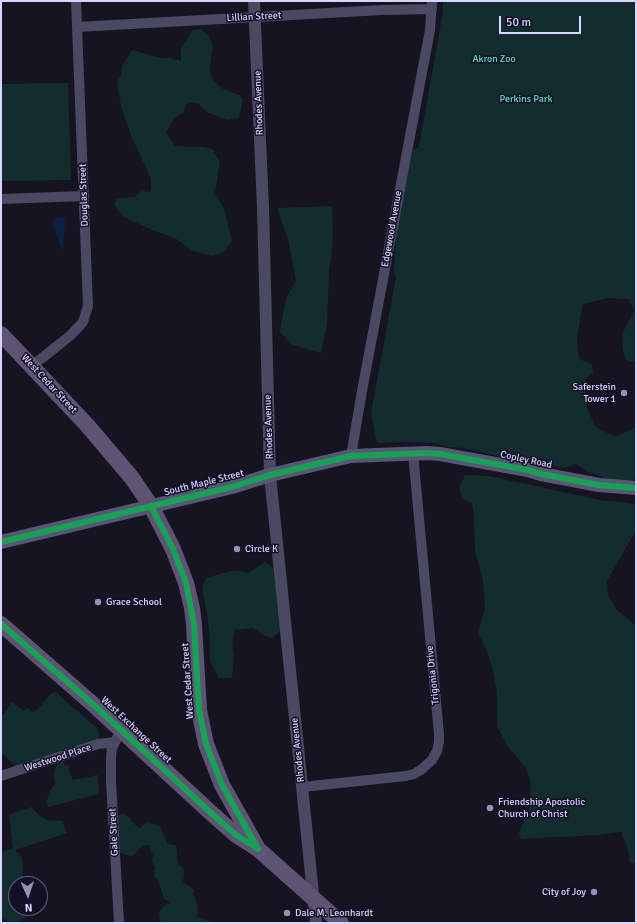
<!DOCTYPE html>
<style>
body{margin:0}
#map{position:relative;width:637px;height:924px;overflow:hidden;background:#161421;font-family:Signika,sans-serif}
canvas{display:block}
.frame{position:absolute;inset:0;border:2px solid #d9d4ff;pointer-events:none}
.north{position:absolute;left:8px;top:876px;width:40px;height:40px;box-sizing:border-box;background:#130f26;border:1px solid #625e7d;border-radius:50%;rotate:177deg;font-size:11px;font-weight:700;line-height:16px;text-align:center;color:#d9d4ff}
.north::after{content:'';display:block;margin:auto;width:14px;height:18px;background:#9591b1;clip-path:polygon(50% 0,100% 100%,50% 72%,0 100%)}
.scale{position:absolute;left:499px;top:16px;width:82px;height:18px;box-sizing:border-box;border:2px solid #d9d4ff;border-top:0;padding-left:5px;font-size:12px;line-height:14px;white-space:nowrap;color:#d9d4ff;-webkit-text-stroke:3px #130f26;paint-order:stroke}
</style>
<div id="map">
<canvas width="637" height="924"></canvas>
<div class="frame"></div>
<div class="north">N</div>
<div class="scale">50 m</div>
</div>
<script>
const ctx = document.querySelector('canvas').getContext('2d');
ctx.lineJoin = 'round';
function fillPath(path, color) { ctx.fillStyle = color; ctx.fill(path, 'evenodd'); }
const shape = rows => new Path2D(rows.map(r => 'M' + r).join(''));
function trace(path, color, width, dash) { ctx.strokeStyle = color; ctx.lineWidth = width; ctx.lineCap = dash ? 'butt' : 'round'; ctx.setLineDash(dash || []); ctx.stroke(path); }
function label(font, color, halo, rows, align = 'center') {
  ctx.font = font + ' Signika,sans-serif'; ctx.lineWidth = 3; ctx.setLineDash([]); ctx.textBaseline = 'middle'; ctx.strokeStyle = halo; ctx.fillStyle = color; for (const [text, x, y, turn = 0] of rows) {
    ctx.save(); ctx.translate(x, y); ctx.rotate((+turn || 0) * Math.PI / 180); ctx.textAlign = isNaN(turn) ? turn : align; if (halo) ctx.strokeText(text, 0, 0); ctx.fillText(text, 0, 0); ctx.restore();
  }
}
const green = shape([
 [443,1,636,1,636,361,632,362,626,360,623,351,622,341,624,330,635,310,628,299,608,298,583,304,580,318,577,339,579,359,592,364,593,373,585,379,585,390,588,410,596,427,615,437,636,427,636,479,620,482,608,480,596,474,587,472,576,463,569,467,559,468,550,464,519,461,463,448,447,447,437,443,403,442,377,443,371,413,396,277,394,273,396,237,411,158,414,149,419,147,443,11],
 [201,29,209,36,213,46,210,67,211,78,221,88,239,95,243,99,239,118,227,120,207,112,199,104,191,103,185,105,184,112,174,118,166,133,175,146,203,147,212,149,220,162,215,193,224,208,232,241,224,252,213,256,193,251,175,238,152,230,122,216,114,205,117,198,135,197,142,191,151,192,151,179,131,135,121,106,117,83,121,74,122,66,132,50,161,58,171,58,181,61,181,49,193,30],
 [68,83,71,178,70,180,67,180,1,181,1,84],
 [332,206,333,235,332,252,329,270,327,324,321,353,290,344,280,331,286,298,296,281,288,239,277,208],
 [465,475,489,476,600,500,636,504,636,532,635,532,607,581,608,595,616,609,636,626,636,862,630,863,628,849,621,832,598,835,521,839,519,833,531,803,530,779,526,768,509,748,497,726,497,692,492,666,486,649,478,633,485,608,483,580,475,552,474,516,472,503,464,500,459,489],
 [265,562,274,568,281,630,272,638,265,636,253,628,235,630,232,645,234,655,232,678,219,678,210,661,210,641,207,614,202,587,206,578,213,576,235,570,249,573],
 [54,691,97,728,99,732,99,739,17,767,1,753,1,718,12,702,24,711,27,708,34,713],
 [62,761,65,765,69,766,69,772,73,780,98,775,99,794,48,807,47,801,49,792,53,787,55,782,53,774,57,765],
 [31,807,39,815,47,820,62,821,67,833,15,850,22,858,23,873,19,884,16,884,16,908,26,908,25,917,21,921,15,922,7,921,1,918,1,851,13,849,9,815],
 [123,813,130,818,133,823,139,828,147,823,159,825,168,844,176,845,178,863,184,869,184,875,183,882,194,890,193,895,195,897,198,909,197,916,214,923,161,923,160,921,159,912,166,904,171,903,164,899,158,879,154,875,155,867,152,862,153,855,148,845,143,845,136,853,131,856,119,853,117,816]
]);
const water = shape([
 [58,217,63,217,65,220,63,252,53,224,53,220]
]);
const minor = shape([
 [77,27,382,10,432,9],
 [1,199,84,196],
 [32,366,71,335,83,322,88,306,76,1],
 [351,456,362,391,430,30,432,1],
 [1,776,98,744,115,742],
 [302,787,406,776,414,774,422,769,432,760,437,751,439,742,439,734,413,453],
 [119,923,111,782,111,757,112,748,121,730]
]);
const tertiary = shape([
 [254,1,263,208,270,475,316,923]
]);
const secondary = shape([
 [1,542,232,487,270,475,351,456,427,453,440,454,528,470,541,474,599,485,636,488]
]);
const primary = shape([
 [1,334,87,425,132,478,151,506,173,549,186,583,192,608,194,625,199,710,206,744,222,785,258,849],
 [1,624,95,706,209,811,236,835,258,849,341,923]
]);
const cycleway = shape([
 [151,506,173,549,186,583,194,625,199,710,206,744,222,785,258,849],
 [1,542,232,487,270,475,351,456,427,453,440,454,528,470,541,474,599,485,636,488],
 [1,624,95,706,209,811,236,835,257,848]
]);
const markers = [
 [624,393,4,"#9591b1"],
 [237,549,4,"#9591b1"],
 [98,602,4,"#9591b1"],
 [490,808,4,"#9591b1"],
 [594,892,4,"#9591b1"],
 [287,913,4,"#9591b1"]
];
const streetNames = [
 ["Lillian Street",254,17,-3],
 ["Rhodes Avenue",259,103,-92],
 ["Douglas Street",84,195,-92],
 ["Edgewood Avenue",392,229,-80],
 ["West Cedar Street",49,384,47],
 ["Rhodes Avenue",269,427,-92],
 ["Copley Road",526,460,12],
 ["South Maple Street",204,483,-14],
 ["Trigonia Drive",433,675,-96],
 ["West Cedar Street",188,681,-94],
 ["West Exchange Street",136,730,43],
 ["Rhodes Avenue",298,750,-96],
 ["Westwood Place",58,758,-18],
 ["Gale Street",114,832,-93]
];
const parkNames = [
 ["Akron Zoo",494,59],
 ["Perkins Park",526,99]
];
const poiNames = [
 ["Saferstein",616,387,"right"],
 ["Tower 1",616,399,"right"],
 ["Circle K",245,549],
 ["Grace School",106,602],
 ["Friendship Apostolic",498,802],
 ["Church of Christ",498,814],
 ["City of Joy",586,892,"right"],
 ["Dale M. Leonhardt",295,913]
];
fillPath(green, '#132c2d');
fillPath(water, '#0d2144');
trace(minor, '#4a4962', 10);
trace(tertiary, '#4a4962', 12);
trace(secondary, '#575674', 14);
trace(primary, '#5e5373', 16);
trace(cycleway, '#1a9f57', 6);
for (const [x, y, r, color] of markers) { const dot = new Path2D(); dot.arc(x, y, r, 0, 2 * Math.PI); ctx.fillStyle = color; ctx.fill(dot); trace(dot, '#130f26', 1.5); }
label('10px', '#d9d4ff', '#130f26', streetNames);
label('10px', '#5fe0c0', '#130f26', parkNames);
label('10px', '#d9d4ff', '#130f26', poiNames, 'left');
</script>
